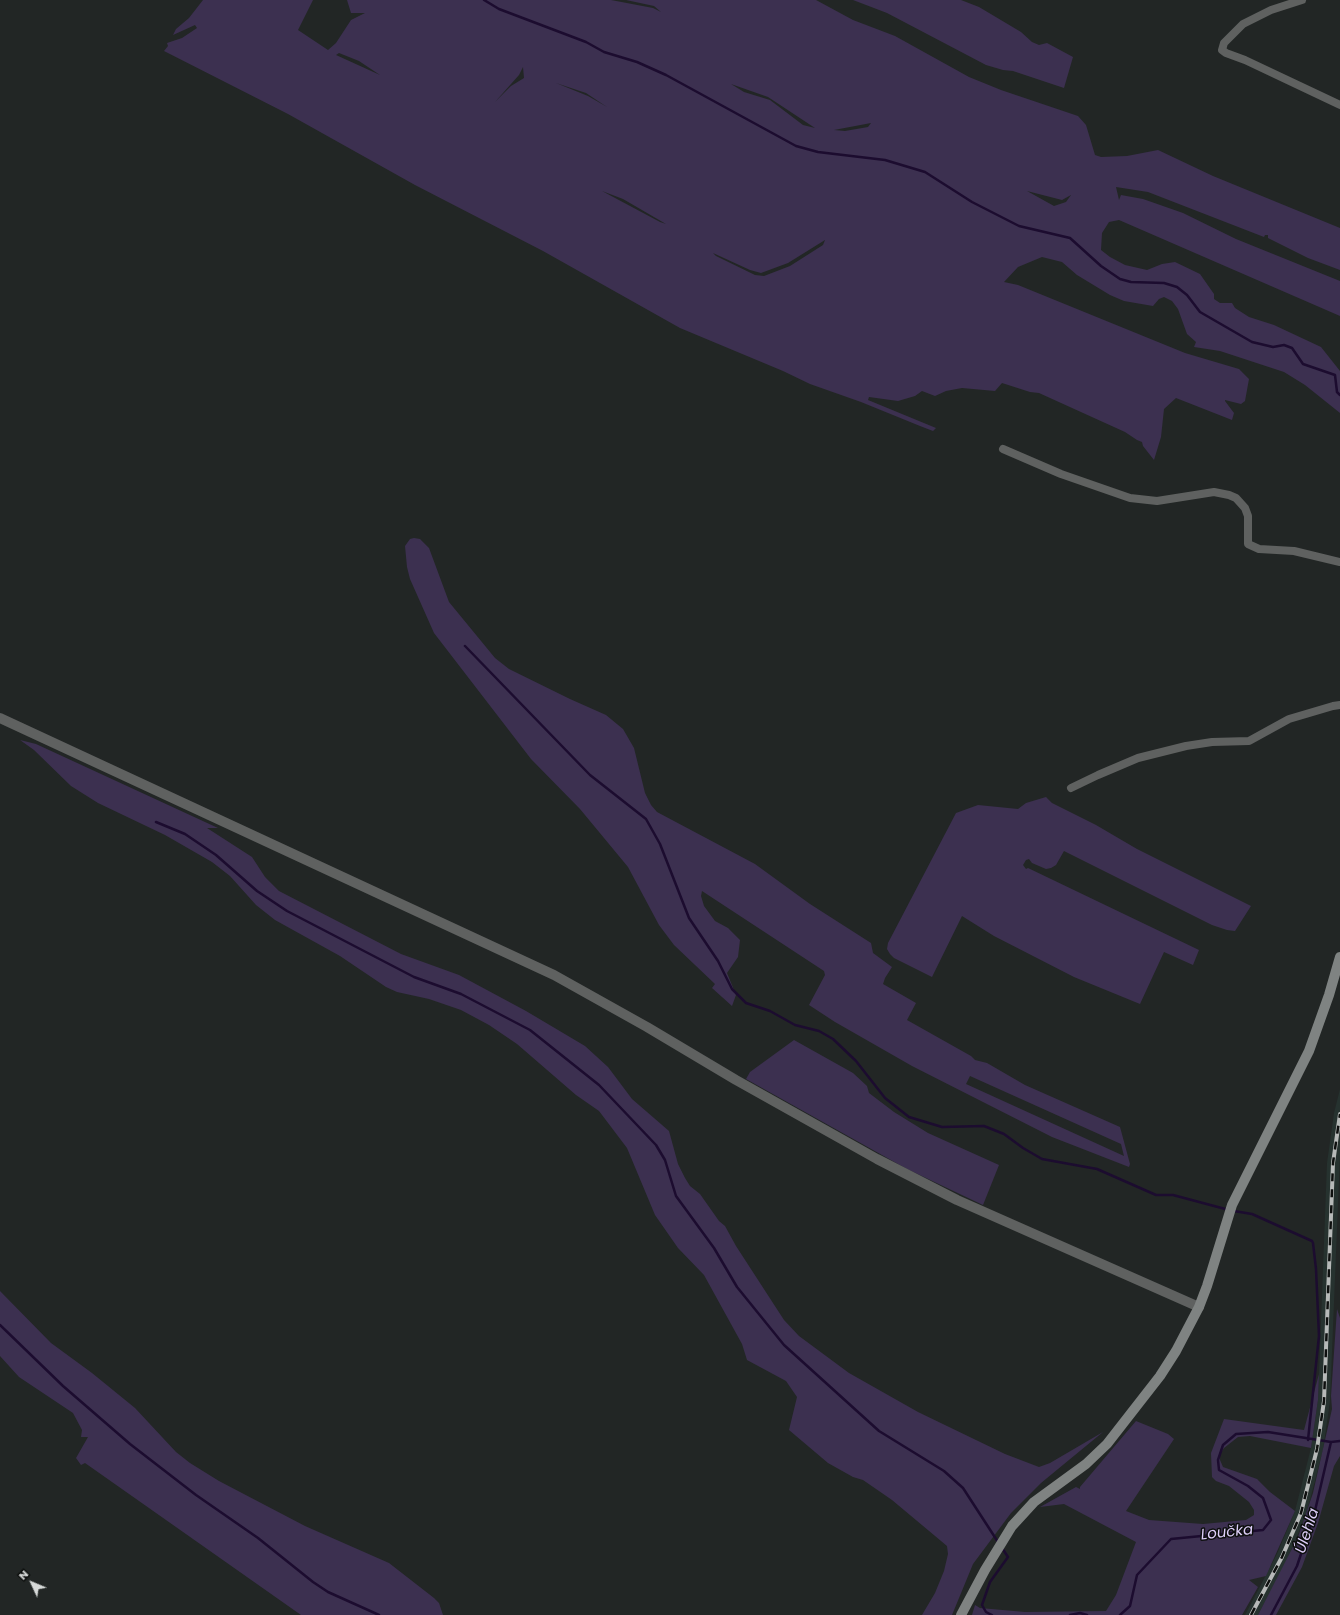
<!DOCTYPE html>
<meta charset="utf-8">
<style>
body{margin:0}
#map{position:relative;width:1340px;height:1615px;overflow:hidden;background:#222625;font-family:Poppins,sans-serif}
canvas{display:block}
.north{position:absolute;left:12px;top:1563px;width:40px;height:40px;-webkit-text-stroke:3px #0d0f0e;paint-order:stroke;rotate:314deg;font-size:11px;font-weight:700;line-height:16px;text-align:center;color:#d7dad9}
.north::after{content:'';display:block;margin:auto;width:14px;height:18px;background:#d7dad9;clip-path:polygon(50% 0,100% 100%,50% 72%,0 100%)}
</style>
<div id="map">
<canvas width="1340" height="1615"></canvas>
<div class="north">N</div>
</div>
<script>
const ctx = document.querySelector('canvas').getContext('2d');
ctx.lineJoin = 'round';
function fillPath(path, color) { ctx.fillStyle = color; ctx.fill(path, 'evenodd'); }
const shape = rows => new Path2D(rows.map(r => 'M' + r).join(''));
function trace(path, color, width, dash) { ctx.strokeStyle = color; ctx.lineWidth = width; ctx.lineCap = dash ? 'butt' : 'round'; ctx.setLineDash(dash || []); ctx.stroke(path); }
function label(font, color, halo, rows, align = 'center') {
  ctx.font = font + ' Poppins,sans-serif'; ctx.lineWidth = 3; ctx.setLineDash([]); ctx.textBaseline = 'middle'; ctx.strokeStyle = halo; ctx.fillStyle = color; for (const [text, x, y, turn = 0] of rows) {
    ctx.save(); ctx.translate(x, y); ctx.rotate((+turn || 0) * Math.PI / 180); ctx.textAlign = isNaN(turn) ? turn : align; if (halo) ctx.strokeText(text, 0, 0); ctx.fillText(text, 0, 0); ctx.restore();
  }
}
const built = shape([
 [1340,1089,1340,1155,1330,1401,1323,1450,1306,1515,1287,1560,1258,1615,1245,1615,1277,1554,1295,1511,1311,1448,1318,1400,1327,1163,1334,1113]
]);
const green = shape([
 [203,0,313,0,298,30,328,50,336,43,351,20,365,13,351,13,347,0,611,0,653,8,661,12,654,6,626,0,816,0,853,20,895,36,969,77,1001,90,1078,116,1086,125,1095,155,1101,157,1127,156,1158,150,1213,176,1340,228,1340,270,1308,258,1268,238,1268,235,1265,235,1264,237,1148,192,1116,187,1119,200,1121,195,1143,199,1183,213,1236,239,1340,281,1340,316,1119,220,1109,222,1102,233,1101,250,1110,257,1125,265,1147,270,1162,264,1175,262,1200,274,1214,294,1214,299,1220,303,1232,303,1235,308,1249,317,1274,325,1321,347,1340,371,1340,413,1305,385,1284,372,1220,351,1194,347,1196,342,1187,334,1178,309,1172,301,1164,297,1159,299,1153,306,1124,301,1110,295,1077,275,1062,262,1042,257,1018,267,1004,282,1018,285,1185,353,1239,369,1249,379,1245,401,1241,404,1225,400,1225,401,1234,413,1232,420,1176,398,1164,409,1161,437,1154,460,1143,446,1142,442,1137,440,1125,432,1039,393,1030,392,1002,383,995,391,962,388,946,391,935,396,922,391,915,396,898,401,869,397,868,400,936,428,933,431,920,426,861,402,810,384,783,371,680,328,543,251,415,185,288,114,164,51,168,46,167,43,182,38,197,28,195,25,173,35,176,29,189,18],
 [339,53,359,61,380,75,336,55],
 [523,67,524,78,511,86,495,102,519,75],
 [556,83,586,93,607,107,588,96],
 [731,84,768,97,815,128,803,125,770,100,744,92],
 [871,123,868,127,845,131,834,130],
 [602,191,623,199,666,224,660,222],
 [1027,191,1062,200,1071,195,1066,202,1054,206],
 [825,240,823,245,790,266,764,276,755,275,716,256,713,253,750,270,761,273,788,263],
 [853,0,961,0,979,7,1021,32,1032,42,1039,45,1047,43,1073,57,1064,88,1013,71,1003,70,986,65,887,13],
 [414,538,420,539,429,548,449,602,495,658,509,669,570,699,606,715,623,729,634,748,645,793,651,805,657,812,755,864,810,904,871,943,873,953,892,967,885,978,883,984,916,1003,907,1020,971,1056,975,1060,987,1063,1025,1085,1120,1127,1130,1164,1129,1167,1052,1137,912,1066,835,1022,809,1005,825,975,824,971,702,891,701,896,704,906,715,921,728,928,740,940,738,957,727,973,736,995,732,1006,712,988,715,984,674,945,659,925,628,867,580,809,531,759,434,633,410,579,407,567,405,546,410,539],
 [970,1076,1121,1144,1124,1156,966,1084],
 [20,740,36,744,218,828,207,828,252,857,265,877,279,891,401,954,459,975,526,1011,585,1046,608,1067,632,1099,669,1131,678,1164,685,1178,690,1186,700,1194,719,1221,725,1226,736,1246,784,1320,799,1336,849,1373,918,1412,1005,1454,1039,1467,1050,1463,1103,1432,1041,1483,1011,1513,973,1564,952,1615,922,1615,935,1593,944,1571,948,1554,947,1546,892,1500,863,1480,853,1477,828,1463,789,1430,797,1397,786,1381,747,1360,742,1344,704,1275,678,1248,655,1215,627,1148,599,1111,576,1095,517,1044,489,1025,461,1010,429,999,397,992,386,987,340,956,275,920,256,905,230,876,212,862,165,835,98,803,71,786,34,750],
 [1046,797,1052,803,1096,825,1137,849,1251,906,1235,931,1227,930,1212,925,1064,851,1056,865,1051,868,1046,869,1032,863,1029,859,1026,860,1023,865,1026,869,1028,868,1199,950,1193,965,1164,952,1140,1004,1074,977,994,936,962,916,932,977,894,958,890,954,887,949,888,943,956,813,978,805,1018,809,1026,803],
 [794,1040,853,1073,867,1086,869,1093,894,1112,928,1133,999,1165,983,1205,907,1169,746,1079,750,1072],
 [0,1291,51,1343,92,1373,135,1408,176,1452,190,1463,219,1481,305,1526,389,1563,434,1598,439,1603,443,1615,301,1615,85,1463,81,1465,76,1458,88,1437,81,1437,82,1430,73,1413,19,1377,0,1356],
 [1337,1309,1340,1318,1340,1456,1334,1466,1318,1523,1302,1567,1276,1615,1258,1615,1298,1537,1313,1493,1332,1409,1331,1396],
 [1319,1374,1318,1400,1311,1448,1250,1436,1238,1437,1224,1448,1220,1454,1220,1460,1223,1467,1257,1479,1270,1492,1295,1511,1266,1576,1249,1580,1258,1587,1242,1615,972,1615,975,1605,980,1608,1025,1612,1106,1611,1116,1595,1136,1542,1064,1504,1040,1507,1076,1487,1080,1489,1080,1487,1136,1421,1168,1434,1174,1439,1126,1511,1149,1520,1203,1524,1246,1520,1254,1515,1254,1510,1249,1502,1229,1486,1216,1481,1212,1477,1211,1453,1224,1419,1304,1430]
]);
const stream = shape([
 [484,0,499,9,586,42,604,52,637,62,666,75,796,146,818,152,885,160,925,172,972,202,1019,226,1070,238,1101,266,1120,279,1131,282,1164,283,1177,287,1187,295,1200,312,1252,342,1273,347,1284,345,1292,348,1303,364,1335,375,1337,392,1340,395],
 [465,646,590,775,646,819,660,844,689,918,718,961,732,989,746,1003,770,1011,795,1025,819,1031,833,1039,856,1061,885,1098,909,1117,942,1127,984,1126,1004,1134,1023,1148,1042,1159,1097,1169,1156,1195,1173,1195,1229,1210],
 [156,822,185,834,216,855,257,891,287,911,414,977,461,994,530,1030,599,1085,656,1145,665,1160,676,1196,714,1248,737,1287,784,1345,879,1431,944,1471,963,1488,998,1542],
 [1234,1211,1252,1214,1312,1241,1313,1243,1316,1269,1319,1336,1308,1440],
 [0,1325,63,1386,130,1444,196,1495,258,1538,313,1582,328,1592,379,1615],
 [992,1615,986,1612,982,1605,990,1582,1008,1557,1002,1548],
 [1070,1615,1080,1613,1087,1615],
 [1120,1615,1130,1606,1137,1575,1171,1539,1263,1530,1271,1520,1263,1498,1248,1486,1219,1470,1218,1460,1223,1445,1236,1434,1268,1432,1331,1442,1340,1441],
 [1271,1615,1297,1566,1314,1515,1331,1442]
]);
const minor = shape([
 [1302,0,1271,10,1243,24,1224,43,1222,50,1226,53,1245,60,1340,105],
 [1003,449,1061,474,1130,498,1157,501,1214,492,1229,495,1236,498,1245,508,1248,516,1248,544,1259,549,1294,551,1340,562],
 [1071,788,1098,775,1138,758,1186,746,1212,742,1249,741,1289,719,1333,706,1340,705]
]);
const tertiary = shape([
 [0,718,554,975,647,1027,736,1080,877,1159,957,1200,1199,1307]
]);
const secondary = shape([
 [961,1615,985,1570,1012,1526,1034,1502,1086,1464,1107,1444,1160,1376,1176,1351,1199,1307,1207,1286,1232,1205,1309,1051,1329,995,1340,957]
]);
const rail = shape([
 [1251,1615,1282,1557,1301,1513,1317,1449,1324,1401,1333,1163,1340,1114]
]);
const waterNames = [
 ["Úlehla",1308,1531,-72],
 ["Loučka",1227,1533,-6]
];
fillPath(built, '#26322f');
fillPath(green, '#3c3050');
trace(stream, '#1c0c2f', 2.5);
trace(minor, '#5f6160', 8);
trace(tertiary, '#5f6160', 10);
trace(secondary, '#7f8382', 10);
trace(rail, '#b6b9b8', 4);
trace(rail, '#0d0f0e', 2.5, [8]);
label('italic 15px', '#ddcef8', '#0d0f0e', waterNames);
</script>
